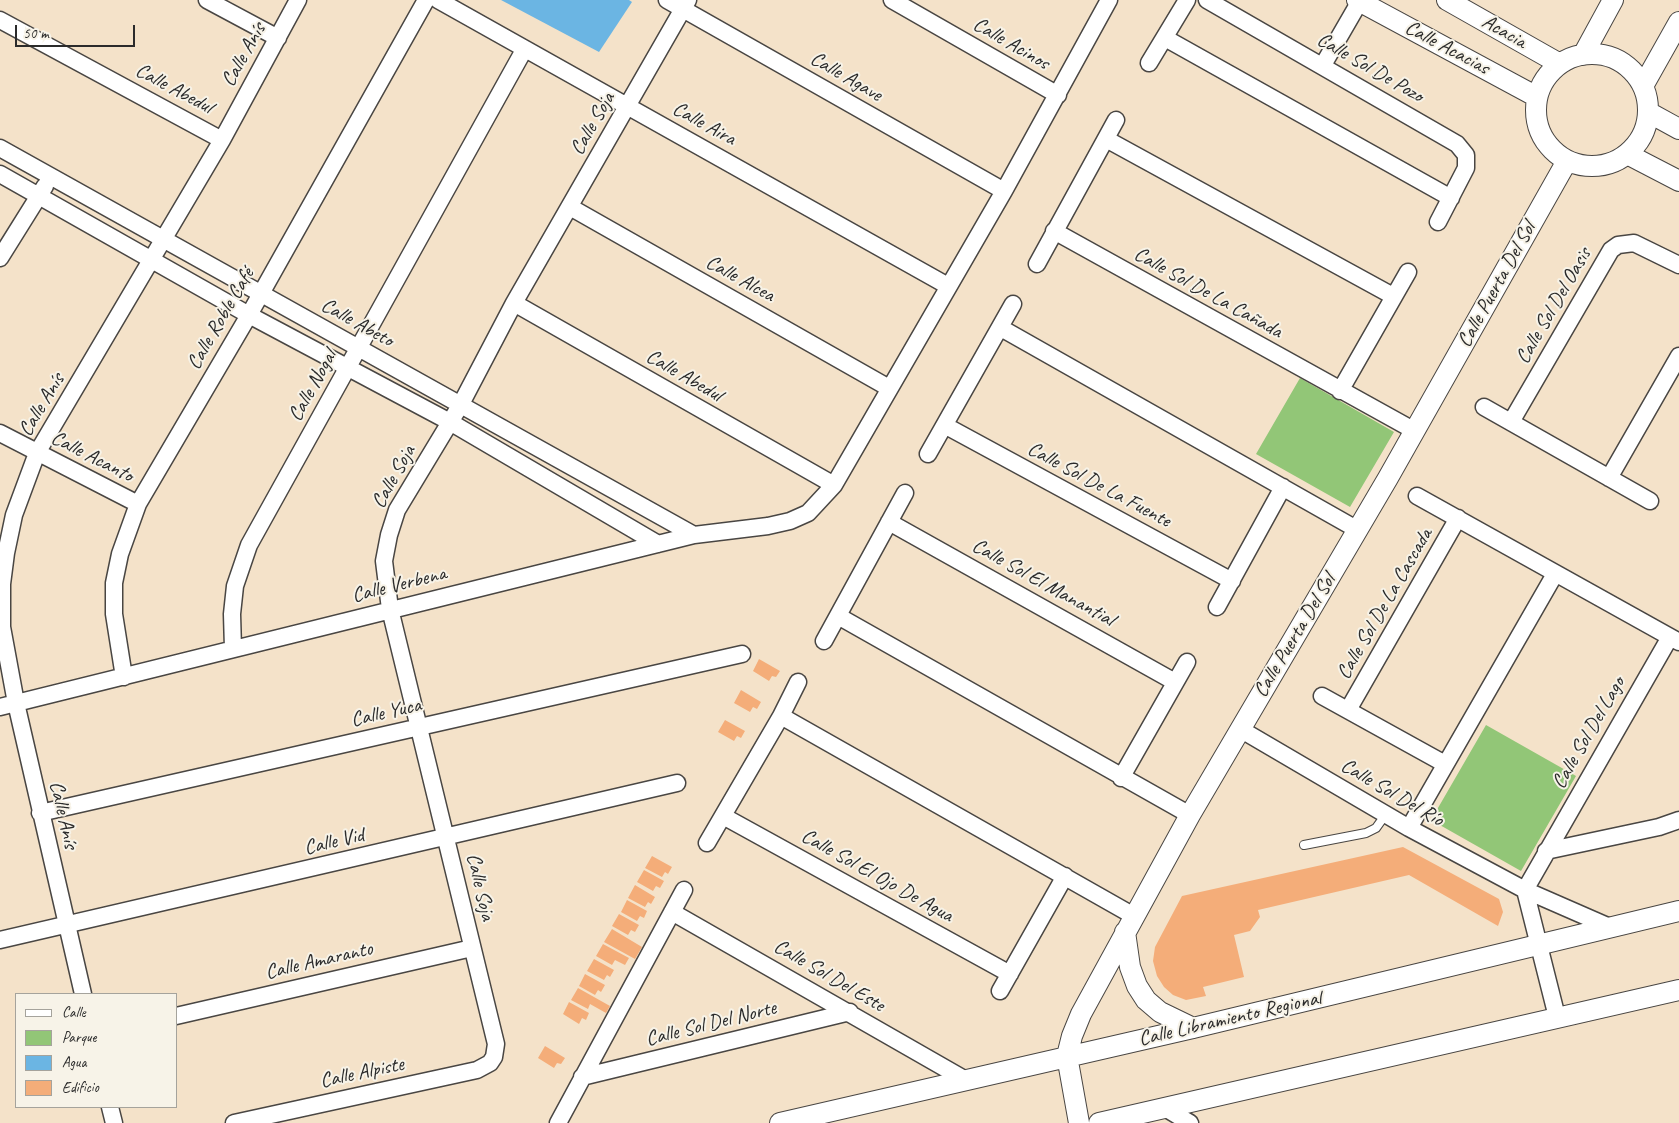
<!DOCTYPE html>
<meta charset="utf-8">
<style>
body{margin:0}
#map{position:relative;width:1679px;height:1123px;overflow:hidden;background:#f4e2c9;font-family:Caveat,sans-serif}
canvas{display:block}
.legend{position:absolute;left:15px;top:993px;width:162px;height:115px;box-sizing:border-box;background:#f7f3e8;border:1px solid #a5a39c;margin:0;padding:6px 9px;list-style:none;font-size:15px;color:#2b2b2b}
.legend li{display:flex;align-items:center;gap:10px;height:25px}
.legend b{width:25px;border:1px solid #a5a39c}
.scale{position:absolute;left:15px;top:25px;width:120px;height:22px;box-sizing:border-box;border:2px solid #2b2b2b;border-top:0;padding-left:6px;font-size:15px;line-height:18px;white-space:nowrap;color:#2b2b2b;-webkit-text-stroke:4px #f7f3e8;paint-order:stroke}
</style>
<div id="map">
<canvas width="1679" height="1123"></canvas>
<ul class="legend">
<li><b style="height:6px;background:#fff"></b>Calle</li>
<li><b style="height:14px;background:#92c677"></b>Parque</li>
<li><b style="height:14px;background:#6bb5e3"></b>Agua</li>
<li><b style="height:14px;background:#f4ad79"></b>Edificio</li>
</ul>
<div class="scale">50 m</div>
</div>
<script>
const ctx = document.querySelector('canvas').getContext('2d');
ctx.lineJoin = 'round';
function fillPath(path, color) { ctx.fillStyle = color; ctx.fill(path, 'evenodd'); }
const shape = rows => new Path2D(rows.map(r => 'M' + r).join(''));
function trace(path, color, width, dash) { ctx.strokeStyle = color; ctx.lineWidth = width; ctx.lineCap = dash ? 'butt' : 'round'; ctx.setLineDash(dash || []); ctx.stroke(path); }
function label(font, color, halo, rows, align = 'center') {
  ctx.font = font + ' Caveat,sans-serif'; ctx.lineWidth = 4; ctx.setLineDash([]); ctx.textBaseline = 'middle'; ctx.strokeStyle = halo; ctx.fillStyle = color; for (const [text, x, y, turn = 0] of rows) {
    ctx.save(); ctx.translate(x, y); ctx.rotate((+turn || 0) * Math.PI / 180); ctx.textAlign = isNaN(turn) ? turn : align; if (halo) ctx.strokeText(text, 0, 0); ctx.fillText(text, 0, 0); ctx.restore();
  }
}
const green = shape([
 [1300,378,1394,432,1350,507,1256,454],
 [1486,725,1576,776,1521,871,1431,820]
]);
const water = shape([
 [501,0,629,0,632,2,599,52]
]);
const building = shape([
 [759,659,780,671,776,677,772,676,769,681,753,671],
 [741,690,761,702,757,709,753,707,750,712,734,703],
 [725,720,745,731,741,738,737,736,734,741,718,732],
 [1403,847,1499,899,1503,912,1498,926,1409,875,1258,910,1260,917,1250,931,1234,935,1244,977,1203,987,1206,996,1186,1000,1173,995,1164,987,1157,976,1153,961,1155,947,1182,896],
 [652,856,672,867,668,874,665,872,662,877,645,868],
 [644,870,664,881,660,888,656,886,653,891,637,882],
 [635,885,655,897,651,904,648,902,645,907,628,898],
 [627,900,647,911,644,918,640,916,637,921,621,912],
 [619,914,639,925,635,932,631,930,628,935,612,926],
 [612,929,642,947,635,959,604,942],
 [603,944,629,958,625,965,615,960,612,965,596,956],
 [594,959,614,970,610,977,607,975,604,980,587,971],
 [585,974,605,985,601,992,598,990,595,995,579,986],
 [578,988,610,1006,606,1013,590,1004,588,1009,571,1000],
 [569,1002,589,1013,586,1020,582,1018,579,1024,563,1014],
 [545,1046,565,1058,561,1064,557,1063,554,1068,538,1058]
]);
const service = shape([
 [1304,845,1366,833,1376,828,1386,814]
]);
const minor = shape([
 [207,0,278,38],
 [438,0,948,286],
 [667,0,1004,191],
 [892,0,1058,95],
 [1207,0,1457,144,1466,155,1466,168,1438,222],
 [0,20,222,140],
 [1165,38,1451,198],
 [1149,63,1187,0],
 [1323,65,1360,1],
 [1106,139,1393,296],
 [0,148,694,535],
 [0,174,249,315,450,422,658,544],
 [570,207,889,388],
 [1054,231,1415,431],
 [0,258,45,186],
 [1037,264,1116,120],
 [514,303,834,485],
 [1001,328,1358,530],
 [1340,391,1408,272],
 [1484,407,1650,501],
 [1511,422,1611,250,1618,245,1634,243,1679,265],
 [946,426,1232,581],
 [0,433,138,504],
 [928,454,1013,304],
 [1609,478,1679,356],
 [1417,496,1679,642],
 [889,522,1175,682],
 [1217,607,1283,487],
 [838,616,1190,815],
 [824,641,905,493],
 [233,649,232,614,235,586,249,545,524,50],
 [124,677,114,614,114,583,120,554,138,504,249,315,426,0],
 [1322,696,1445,764],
 [0,707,694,535,768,526,790,521,808,513,834,485,1004,191,1109,0],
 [1348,710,1458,518],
 [781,716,1134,916],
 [1240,729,1409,828,1525,890,1612,928],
 [1121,778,1187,662],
 [40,813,742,654],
 [723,816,1010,974],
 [1409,828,1555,574],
 [707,843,781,716,798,682],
 [1546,851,1659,827,1679,820],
 [1525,890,1670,637],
 [1525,890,1557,1017],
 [672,912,964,1079],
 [0,940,677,783],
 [1000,991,1065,876],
 [83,994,16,703,2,627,2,584,6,553,14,515,37,453,222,140,298,0],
 [176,1016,472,948],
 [582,1077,850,1012],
 [110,1107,114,1123],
 [1165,1108,1190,1123],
 [234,1123,477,1070,490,1063,494,1057,496,1044,390,609,384,561,389,535,397,510,461,404,514,303,688,0],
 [558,1123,684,890]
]);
const tertiary = shape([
 [1357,0,1537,97],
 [1447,0,1560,64],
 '1536 110a56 56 0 1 1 112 0a56 56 0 1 1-112 0Z',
 [1583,55,1613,0],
 [1643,86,1679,22],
 [1648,112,1679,129],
 [1627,154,1679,181],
 [1125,932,1130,967,1137,986,1146,1000,1160,1012,1193,1028],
 [780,1123,1193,1028,1679,911],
 [1079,1123,1067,1056,1072,1036,1081,1014,1190,815,1388,478,1567,161],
 [1099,1123,1679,990]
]);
const streetNames = [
 ["Acacia",1504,32,30],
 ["Calle Acinos",1011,44,30],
 ["Calle Acacias",1447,48,28],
 ["Calle Anís",244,55,-61],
 ["Calle Sol De Pozo",1370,68,30],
 ["Calle Agave",846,77,30],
 ["Calle Abedul",174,89,28],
 ["Calle Soja",593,124,-60],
 ["Calle Aira",704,124,29],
 ["Calle Alcea",740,279,29],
 ["Calle Puerta Del Sol",1497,285,-61],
 ["Calle Sol De La Cañada",1208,293,29],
 ["Calle Sol Del Oasis",1554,306,-60],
 ["Calle Roble Café",221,319,-60],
 ["Calle Abeto",357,323,29],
 ["Calle Abedul",684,376,30],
 ["Calle Nogal",313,386,-61],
 ["Calle Anís",42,405,-59],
 ["Calle Acanto",92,457,27],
 ["Calle Soja",394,477,-61],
 ["Calle Sol De La Fuente",1099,485,28],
 ["Calle Sol El Manantial",1043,583,29],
 ["Calle Verbena",399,585,-14],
 ["Calle Sol De La Cascada",1385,604,-60],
 ["Calle Puerta Del Sol",1295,636,-59],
 ["Calle Yuca",386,713,-13],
 ["Calle Sol Del Lago",1589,733,-60],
 ["Calle Sol Del Río",1392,793,30],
 ["Calle Anís",63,815,77],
 ["Calle Vid",334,842,-13],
 ["Calle Sol El Ojo De Agua",877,876,29],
 ["Calle Soja",480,887,77],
 ["Calle Amaranto",319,961,-13],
 ["Calle Sol Del Este",829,976,30],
 ["Calle Libramiento Regional",1230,1019,-13],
 ["Calle Sol Del Norte",711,1024,-14],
 ["Calle Alpiste",362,1073,-12]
];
fillPath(green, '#92c677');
fillPath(water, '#6bb5e3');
fillPath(building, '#f4ad79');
trace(service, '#494643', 10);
trace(minor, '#494643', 19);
trace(tertiary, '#494643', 22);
trace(service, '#fff', 8);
trace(minor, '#fff', 16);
trace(tertiary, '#fff', 20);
label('21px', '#2b2b2b', '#f7f3e8', streetNames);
</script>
